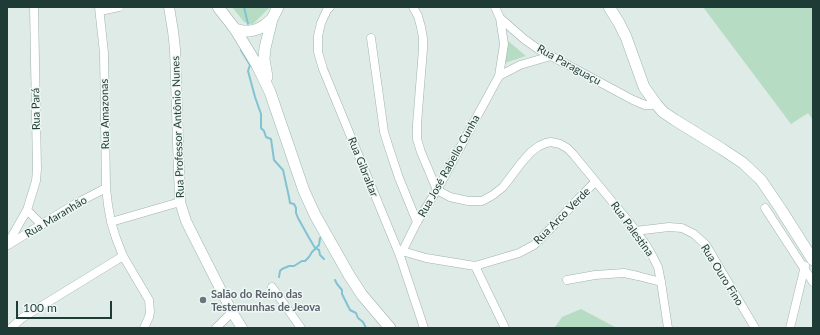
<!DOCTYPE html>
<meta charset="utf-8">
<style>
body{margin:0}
#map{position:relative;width:820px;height:335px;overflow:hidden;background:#deebe6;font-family:Lato,sans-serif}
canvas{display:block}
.frame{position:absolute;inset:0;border:8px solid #1f3b36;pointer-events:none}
.scale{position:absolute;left:16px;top:301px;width:96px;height:18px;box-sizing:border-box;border:2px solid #1f3b36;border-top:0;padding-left:5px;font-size:12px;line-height:14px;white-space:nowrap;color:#1f3b36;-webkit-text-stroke:3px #eff7f4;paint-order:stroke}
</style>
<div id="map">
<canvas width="820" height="335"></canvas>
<div class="frame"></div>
<div class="scale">100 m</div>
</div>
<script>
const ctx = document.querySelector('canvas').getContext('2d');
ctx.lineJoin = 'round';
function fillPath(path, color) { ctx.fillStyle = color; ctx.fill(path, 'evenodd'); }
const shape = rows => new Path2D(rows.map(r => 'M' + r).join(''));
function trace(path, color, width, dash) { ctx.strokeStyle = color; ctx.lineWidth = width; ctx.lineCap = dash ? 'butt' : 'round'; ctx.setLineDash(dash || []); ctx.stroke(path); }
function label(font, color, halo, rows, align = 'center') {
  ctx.font = font + ' Lato,sans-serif'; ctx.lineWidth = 3; ctx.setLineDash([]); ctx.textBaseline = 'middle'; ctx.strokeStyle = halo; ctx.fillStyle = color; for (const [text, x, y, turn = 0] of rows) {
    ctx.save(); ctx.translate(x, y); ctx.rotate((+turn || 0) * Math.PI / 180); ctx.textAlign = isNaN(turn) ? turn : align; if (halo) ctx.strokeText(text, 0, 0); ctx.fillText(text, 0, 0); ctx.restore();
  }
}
const green = shape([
 [232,7,270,7,253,24,250,24,244,22],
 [703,7,813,7,813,120,808,113,791,124],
 [507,40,526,56,505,63],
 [581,309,617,328,553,328,555,327,562,317]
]);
const stream = shape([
 [244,7,248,24],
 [241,50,250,65,248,71,255,97,261,114,261,128,264,131,266,137,271,139,274,160,283,170,289,197,290,203,294,204,296,208,296,213,298,218,308,236,315,248,319,250,320,255,324,259],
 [279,277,280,271,282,269,289,266,294,266,302,261,305,261,309,257,312,252,319,245,320,238],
 [335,280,337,284,342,290,342,294,350,310,356,313,358,318,363,322,366,328]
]);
const minor = shape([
 [99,7,104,53,106,188,108,205,111,222,116,238,123,256,149,300,150,312,149,317,144,328],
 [330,7,327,10,321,23,318,36,318,52,323,69,400,256,424,328],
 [413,7,418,16,421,27,423,38,423,49,417,124,417,139,421,152,437,190,450,197,468,201,482,201,493,195,503,187,522,162,531,152,539,146,546,143,551,142,560,144,567,148,573,154,629,222,646,245,653,257,658,267,661,282,668,328],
 [495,7,500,18,524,39,538,49,633,100,645,105,651,105,656,104],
 [100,11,119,7],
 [371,38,384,132,389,148,399,178,417,222],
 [499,76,520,65,551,56],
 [765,208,813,282],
 [27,210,42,225],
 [111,222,180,202],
 [635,231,669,227,682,228,694,234,706,245,755,328],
 [7,245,27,210,36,181,37,169,34,7],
 [8,245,75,204,106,188],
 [402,251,426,258,475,266,519,253,534,245,555,224,578,199,595,182],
 [400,256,417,222,437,190,499,76,504,44,500,18],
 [475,266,505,328],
 [567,280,595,275,624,273,638,276,661,282],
 [272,287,301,328],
 [11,328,22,318,123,256],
 [216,328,232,312],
 [790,328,805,266]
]);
const tertiary = shape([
 [169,7,173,31,175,49,180,202,186,221,196,241,232,312,242,328]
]);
const secondary = shape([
 [218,7,235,29,257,65,270,92,304,191,315,215,349,275,362,295,390,328],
 [609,7,619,23,626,37,644,87,656,104,663,112,675,120,722,149,743,163,761,180,780,208,813,260],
 [235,29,243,31,250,31,258,29,265,25,272,19,278,7],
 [267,77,264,59,265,48,272,19]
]);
const markers = [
 [203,300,4,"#6b7280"]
];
const streetNames = [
 ["Rua Paraguaçu",569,65,29],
 ["Rua Pará",36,109,-91],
 ["Rua Amazonas",105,114,-91],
 ["Rua Professor Antônio Nunes",178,127,-92],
 ["Rua José Rabello Cunha",449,166,-61],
 ["Rua Gibraltar",363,167,68],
 ["Rua Arco Verde",562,216,-45],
 ["Rua Maranhão",56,217,-31],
 ["Rua Palestina",632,229,54],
 ["Rua Ouro Fino",722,275,58]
];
const worshipNames = [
 ["Salão do Reino das",211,294],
 ["Testemunhas de Jeova",211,307]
];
fillPath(green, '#b6ddc3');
trace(stream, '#83c2d3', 2);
trace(minor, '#a1b3ae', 9);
trace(tertiary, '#a1b3ae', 11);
trace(secondary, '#9db7af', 12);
trace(minor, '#fff', 8);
trace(tertiary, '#fff', 10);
trace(secondary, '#fff', 11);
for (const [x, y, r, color] of markers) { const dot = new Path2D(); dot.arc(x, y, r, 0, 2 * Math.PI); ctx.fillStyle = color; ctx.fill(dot); trace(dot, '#eff7f4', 1.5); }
label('11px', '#1f3b36', '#eff7f4', streetNames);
label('bold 11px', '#5b616d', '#eff7f4', worshipNames, 'left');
</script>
